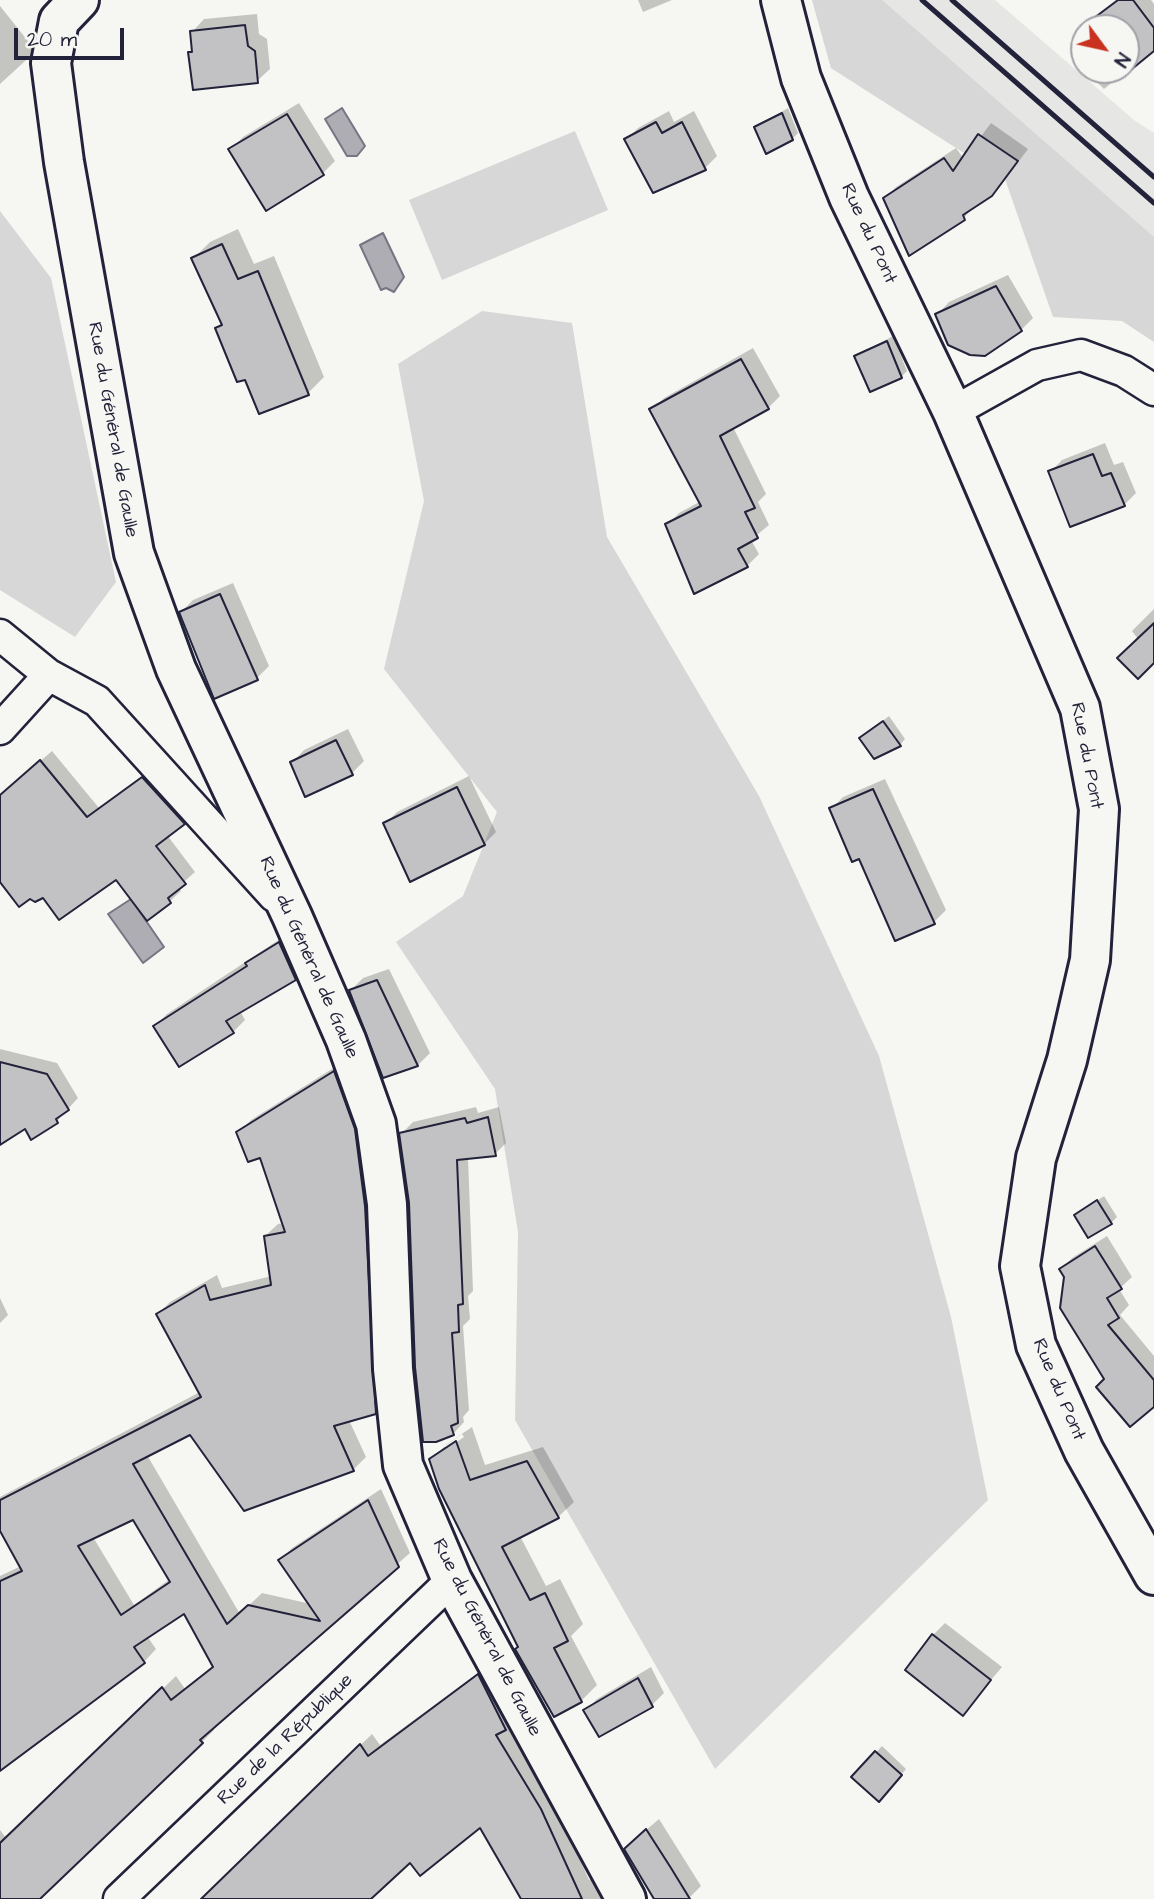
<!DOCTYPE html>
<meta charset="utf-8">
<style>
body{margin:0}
#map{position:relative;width:1154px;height:1899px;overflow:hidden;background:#f6f6f2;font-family:"Architects Daughter",sans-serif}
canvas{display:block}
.north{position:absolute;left:1070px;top:14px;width:70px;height:70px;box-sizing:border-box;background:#f6f6f2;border:2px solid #a1a1a9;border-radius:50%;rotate:123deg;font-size:19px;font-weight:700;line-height:28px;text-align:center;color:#22223b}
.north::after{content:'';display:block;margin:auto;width:24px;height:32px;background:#c8321e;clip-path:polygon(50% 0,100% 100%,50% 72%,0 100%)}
.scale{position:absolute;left:14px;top:28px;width:110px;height:32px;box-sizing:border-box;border:4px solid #22223b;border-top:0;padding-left:9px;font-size:21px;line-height:24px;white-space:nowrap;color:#22223b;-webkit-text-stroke:5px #f6f6f2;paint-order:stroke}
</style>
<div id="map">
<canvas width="1154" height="1899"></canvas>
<div class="north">N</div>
<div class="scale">20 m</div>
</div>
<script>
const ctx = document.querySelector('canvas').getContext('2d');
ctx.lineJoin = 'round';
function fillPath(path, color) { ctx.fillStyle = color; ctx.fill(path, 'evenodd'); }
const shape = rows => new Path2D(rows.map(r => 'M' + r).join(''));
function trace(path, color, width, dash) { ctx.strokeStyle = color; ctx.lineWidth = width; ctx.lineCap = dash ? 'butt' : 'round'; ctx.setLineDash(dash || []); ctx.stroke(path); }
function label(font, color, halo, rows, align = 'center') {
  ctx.font = font + ' "Architects Daughter",sans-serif'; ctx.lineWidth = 5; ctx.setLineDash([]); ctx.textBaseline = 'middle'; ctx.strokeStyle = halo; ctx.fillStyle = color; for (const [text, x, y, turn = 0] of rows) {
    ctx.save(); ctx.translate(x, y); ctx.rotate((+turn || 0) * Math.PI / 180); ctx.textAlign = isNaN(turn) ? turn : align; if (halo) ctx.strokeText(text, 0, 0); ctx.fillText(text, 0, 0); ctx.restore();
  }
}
const built = shape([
 [812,0,995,0,1134,120,1154,133,1154,246,1051,209,831,68]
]);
const green = shape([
 [812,0,882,0,1154,237,1154,342,1122,321,1053,317,1005,179,831,68],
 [575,131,608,210,442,280,409,200],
 [0,211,51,278,116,582,75,637,0,590],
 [482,311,572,323,607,537,759,796,879,1056,951,1317,988,1500,715,1769,515,1420,518,1232,495,1089,396,942,463,896,497,812,384,669,424,501,398,364]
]);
const water = shape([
 [342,108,365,146,357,156,347,156,325,119,342,108],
 [383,233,404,277,394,292,386,288,381,290,360,245,383,233],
 [131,899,164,947,143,963,108,914,131,899]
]);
const shadow = shape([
 [638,0,672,0,643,12],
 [1117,0,1151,0,1154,4,1154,49,1104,89,1086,71,1126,70,1126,28,1104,28,1096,18],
 [0,6,36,51,0,84],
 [257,14,259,34,267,39,270,69,257,81,190,53,194,49,192,32,204,19],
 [299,103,335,161,323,173,231,149,243,137],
 [788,108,798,133,792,139,756,127],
 [669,111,674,122,694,111,717,156,705,168,653,191,626,140,638,128],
 [991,123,1028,149,1003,182,975,205,964,218,885,199,896,187,956,148,964,159],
 [238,229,254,264,274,256,324,377,308,393,247,378,217,328,223,322,194,258,210,242],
 [1008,275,1033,318,1021,330,937,315,949,302],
 [893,336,907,371,901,377,856,356],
 [753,348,780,396,768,408,733,427,766,494,758,502,769,525,751,540,759,554,747,566,667,525,679,513,701,501,652,410,664,398],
 [1105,443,1114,465,1123,462,1136,493,1124,505,1050,472,1062,460],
 [233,583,269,666,257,678,181,612,193,600],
 [1154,609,1154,661,1132,631],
 [889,716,905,739,900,745,861,738],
 [348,729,364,761,352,773,292,763,304,750],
 [52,751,99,808,154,768,194,812,167,835,195,872,178,887,181,891,170,901,148,919,116,877,44,896,0,878,0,796],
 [469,776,496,832,484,844,385,824,397,812],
 [885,779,946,910,934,922,860,857,831,809,843,797],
 [292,931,307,966,295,978,240,1011,245,1020,233,1032,155,1026,167,1014],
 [389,969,430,1053,418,1065,384,1076,351,990,363,978],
 [0,1049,57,1063,78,1098,57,1121,26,1126,0,1143],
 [346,1060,366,1116,387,1400,375,1413,349,1420,366,1457,353,1470,245,1509,191,1433,147,1455,240,1614,262,1593,311,1604,280,1561,292,1548,381,1489,410,1553,212,1727,214,1730,202,1742,38,1899,0,1899,0,1830,7,1839,176,1676,185,1689,214,1665,185,1611,147,1636,156,1649,144,1662,0,1769,0,1576,21,1566,0,1527,0,1497,200,1392,158,1314,170,1302,217,1275,222,1288,272,1276,265,1236,278,1224,283,1223,262,1156,238,1133,251,1120],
 [133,1518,170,1579,134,1605,93,1537],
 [476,1107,478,1113,499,1107,506,1143,495,1154,468,1157,473,1291,468,1296,470,1319,463,1326,469,1410,463,1417,464,1422,453,1434,435,1440,401,1134,413,1122],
 [1104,1196,1117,1217,1111,1223,1076,1215],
 [1107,1236,1132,1277,1119,1289,1129,1305,1120,1315,1154,1356,1154,1405,1106,1379,1061,1269,1072,1258],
 [0,1298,8,1315,0,1323],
 [472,1427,485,1465,543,1447,574,1502,558,1517,520,1536,546,1586,560,1579,583,1624,571,1636,597,1685,581,1701,554,1714,431,1460,447,1444],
 [462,1434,464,1437,445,1450,445,1446],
 [945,1623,1002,1667,962,1714,933,1635],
 [490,1664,517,1717,509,1726,552,1797,589,1880,592,1878,606,1899,523,1899,480,1826,410,1860,369,1899,202,1899,372,1734,380,1745],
 [651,1667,664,1693,652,1705,585,1711,597,1699],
 [882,1746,906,1769,885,1794,854,1777],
 [659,1819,701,1886,688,1899,656,1899,638,1837]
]);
const building = shape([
 [1118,0,1133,0,1154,28,1154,51,1132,69,1126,60,1126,28,1101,28,1094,18,1118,0],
 [245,25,248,46,255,51,258,83,193,90,188,52,192,52,190,31,245,25],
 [782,113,793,140,766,154,754,127,782,113],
 [287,114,324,175,266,211,228,149,287,114],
 [656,122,662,133,682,122,706,170,653,193,624,139,656,122],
 [978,134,1018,161,992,196,963,215,965,220,909,256,883,198,944,158,953,171,978,134],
 [222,244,238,279,258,271,309,395,259,414,245,380,237,382,215,328,222,325,191,258,222,244],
 [996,286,1022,331,985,356,970,355,948,345,935,314,996,286],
 [887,341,902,378,870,392,854,356,887,341],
 [741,359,769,409,720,436,755,508,745,512,758,538,738,549,748,567,694,594,665,524,701,506,649,409,741,359],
 [1093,454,1102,476,1111,473,1125,506,1070,527,1048,471,1093,454],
 [220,594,258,680,214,699,179,612,220,594],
 [1154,623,1154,663,1138,679,1117,658,1154,623],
 [883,721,901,746,874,759,859,738,883,721],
 [336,740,353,775,305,797,290,762,336,740],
 [40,760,87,817,142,777,185,824,156,846,186,884,168,898,171,903,147,921,116,880,59,920,43,898,35,902,30,899,19,907,0,882,0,795,40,760],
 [457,787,485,845,410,882,383,823,457,787],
 [873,789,935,924,895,941,859,859,852,862,829,808,873,789],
 [279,942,296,980,226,1021,234,1033,179,1067,153,1026,247,966,245,963,279,942],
 [377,980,418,1066,383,1078,349,990,377,980],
 [0,1062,47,1074,69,1110,56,1119,58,1123,31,1140,25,1129,0,1145,0,1062],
 [334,1071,355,1129,365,1206,376,1414,334,1426,354,1471,244,1511,190,1435,133,1464,227,1624,248,1605,320,1621,278,1560,368,1500,399,1567,200,1740,203,1743,40,1899,0,1899,0,1843,162,1687,171,1700,213,1667,184,1614,134,1647,145,1663,0,1771,0,1581,22,1571,0,1531,0,1500,201,1397,156,1314,205,1285,210,1300,271,1285,264,1236,285,1232,260,1158,248,1162,236,1132,334,1071],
 [133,1520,170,1582,121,1615,78,1546,133,1520],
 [488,1117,496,1156,457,1160,463,1304,458,1305,459,1332,452,1333,458,1423,451,1426,454,1435,436,1442,423,1442,415,1367,409,1203,399,1133,465,1118,467,1123,488,1117],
 [1097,1200,1112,1224,1088,1238,1074,1215,1097,1200],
 [1095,1246,1122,1289,1107,1298,1119,1318,1108,1325,1154,1380,1154,1407,1130,1427,1096,1387,1104,1379,1060,1308,1064,1277,1059,1269,1095,1246],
 [456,1441,470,1480,527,1461,559,1518,502,1547,530,1600,545,1593,568,1641,554,1648,582,1702,554,1717,515,1649,518,1647,439,1489,429,1459,456,1441],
 [932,1634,991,1680,963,1716,905,1670,932,1634],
 [478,1674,506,1730,496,1735,541,1809,582,1899,521,1899,480,1828,420,1876,410,1863,371,1899,201,1899,360,1744,368,1756,478,1674],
 [638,1678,653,1707,599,1737,583,1710,638,1678],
 [875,1751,902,1775,879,1802,851,1777,875,1751],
 [646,1829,671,1868,690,1899,654,1899,624,1849,646,1829]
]);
const street = shape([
 [953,412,1037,365,1081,355,1124,371,1154,390],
 [0,635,49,675,97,701,274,896],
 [0,729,49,675],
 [119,1899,452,1580]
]);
const secondary = shape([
 [79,0,59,21,51,63,64,162,134,553,176,669,292,916,346,1040,376,1124,387,1204,393,1369,403,1465,452,1580,626,1899],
 [781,0,801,78,849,197,953,412,1080,708,1099,809,1090,960,1067,1060,1036,1158,1020,1266,1036,1345,1084,1451,1154,1575]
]);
const rail = shape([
 [922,0,1154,203],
 [952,0,1154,177]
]);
const streetNames = [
 ["Rue du Pont",868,234,65],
 ["Rue du Général de Gaulle",112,430,80],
 ["Rue du Pont",1086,756,79],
 ["Rue du Général de Gaulle",308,958,66],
 ["Rue du Pont",1058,1390,67],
 ["Rue du Général de Gaulle",486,1638,63],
 ["Rue de la République",286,1740,-44]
];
fillPath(built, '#e6e6e4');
fillPath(green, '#d7d7d7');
fillPath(water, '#adadb3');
trace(water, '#757583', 2);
fillPath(shadow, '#0003');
fillPath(building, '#c2c2c4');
trace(building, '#22223b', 2);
trace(street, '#22223b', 35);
trace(secondary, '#22223b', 44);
trace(street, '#f6f6f2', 30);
trace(secondary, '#f6f6f2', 38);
trace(rail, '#22223b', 5);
label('19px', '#22223b', '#f6f6f2', streetNames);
</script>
